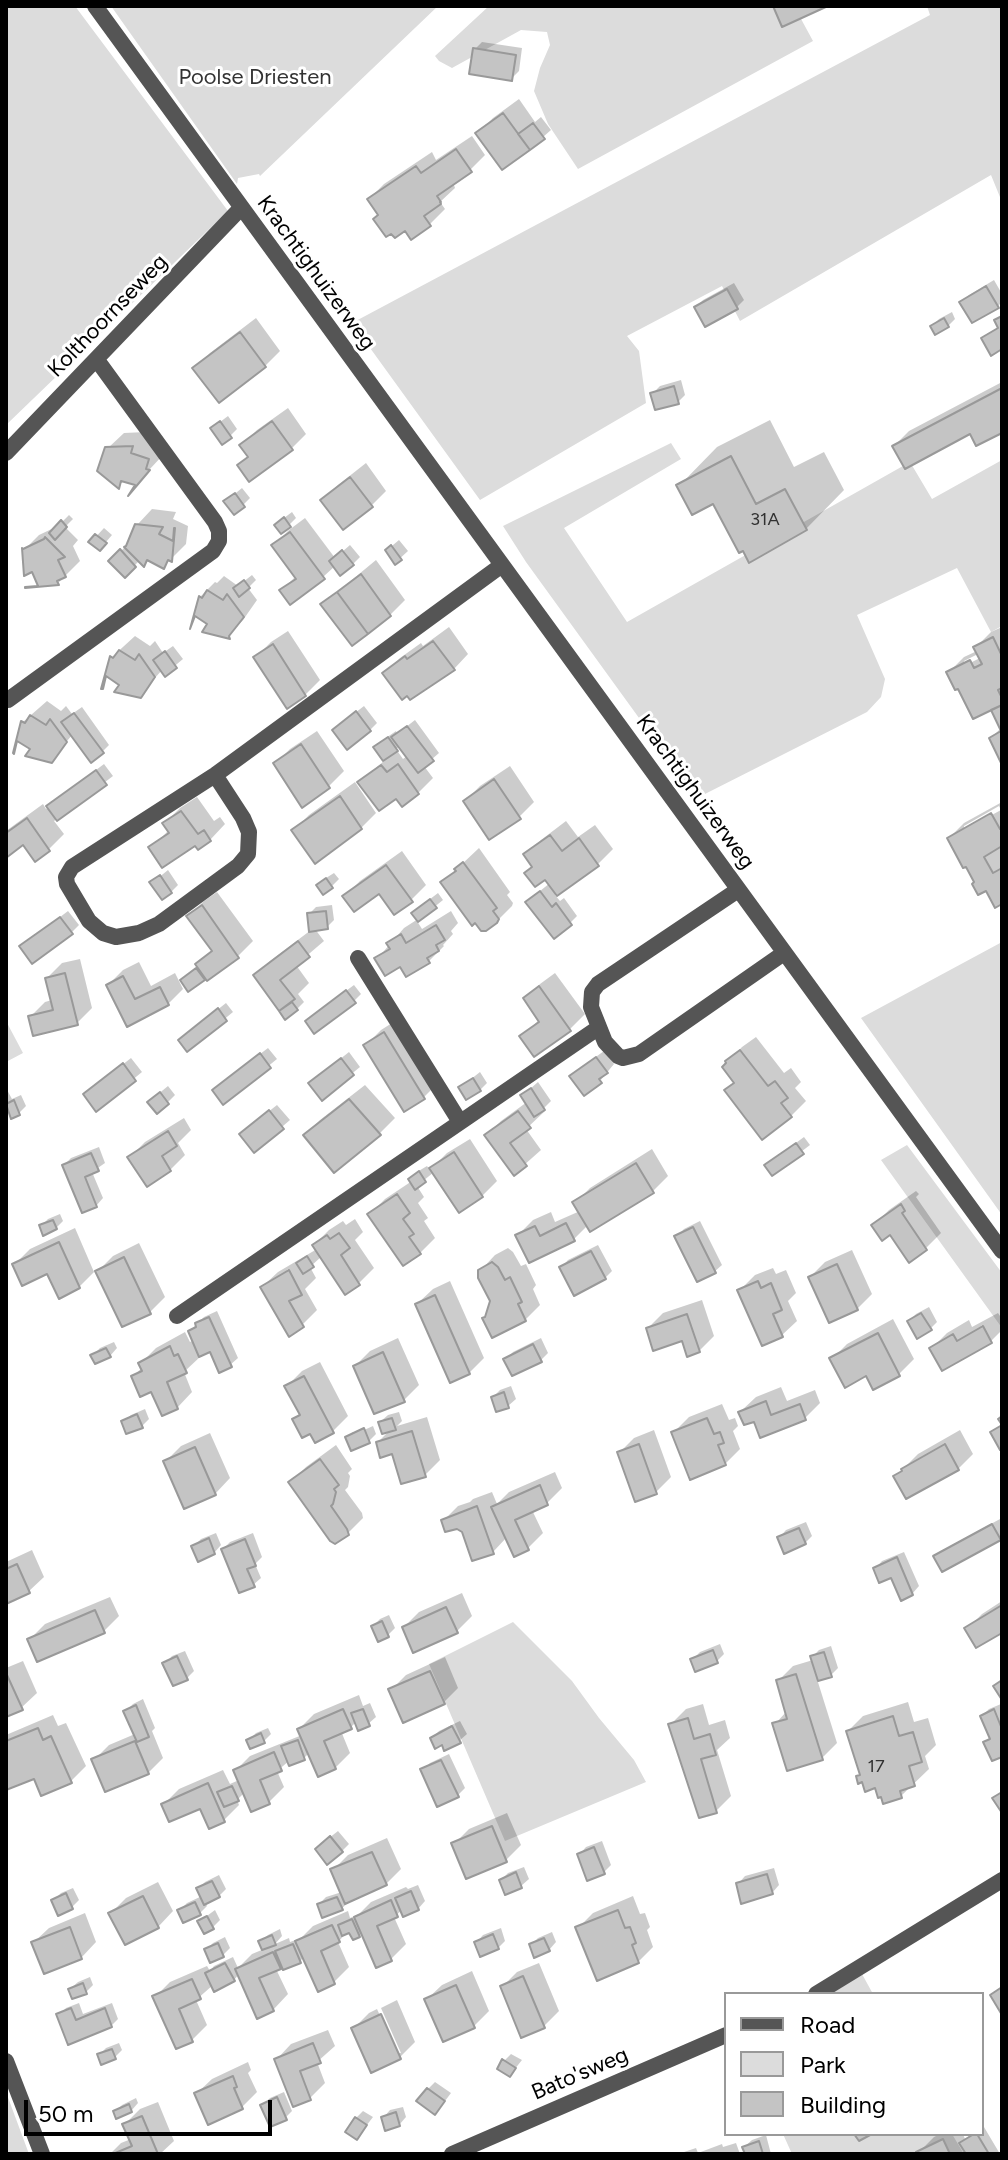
<!DOCTYPE html>
<html>
<head>
<meta charset="utf-8">
<style>
  body { margin:0 }
  #map { position:relative; width:1008px; height:2160px; overflow:hidden; background:#fff; font-family:Figtree,sans-serif }
  canvas { display:block }
  .frame { position:absolute; inset:0; border:8px solid #000; pointer-events:none }
  .legend { position:absolute; left:724px; top:1992px; width:260px; height:144px; box-sizing:border-box; background:#fff; border:2px solid #999; margin:0; padding:10px 14px; list-style:none; font-size:24px; color:#000 }
  .legend li { display:flex; align-items:center; gap:16px; height:40px }
  .legend b { width:40px; border:2px solid #999 }
  .scale { position:absolute; left:24px; top:2100px; width:248px; height:36px; box-sizing:border-box; border:4px solid #000; border-top:0; padding-left:10px; font-size:24px; line-height:28px; white-space:nowrap; color:#000; -webkit-text-stroke:6px #fff; paint-order:stroke }
</style>
</head>
<body>
<div id="map">
<canvas width="1008" height="2160"></canvas>
<div class="frame"></div>
<ul class="legend">
<li><b style="height:10px;background:#555"></b>Road</li>
<li><b style="height:22px;background:#dcdcdc"></b>Park</li>
<li><b style="height:22px;background:#c4c4c4"></b>Building</li>
</ul>
<div class="scale">50 m</div>
</div>
<script>
const ctx = document.querySelector('canvas').getContext('2d');
ctx.lineJoin = 'round';
function paint(path, color) { ctx.fillStyle = color; ctx.fill(path, 'evenodd'); }
const poly = rows => new Path2D(rows.map(r => 'M' + r).join(''));
function stroke(path, color, width, dash) { ctx.strokeStyle = color; ctx.lineWidth = width; ctx.lineCap = dash ? 'butt' : 'round'; ctx.setLineDash(dash || []); ctx.stroke(path); }
function write(font, color, halo, rows, align = 'center') {
  ctx.font = font + ' Figtree,sans-serif'; ctx.lineWidth = 6; ctx.setLineDash([]); ctx.textBaseline = 'middle'; ctx.strokeStyle = halo; ctx.fillStyle = color; for (const [text, x, y, turn = 0] of rows) {
    ctx.save(); ctx.translate(x, y); ctx.rotate((+turn || 0) * Math.PI / 180); ctx.textAlign = isNaN(turn) ? turn : align; if (halo) ctx.strokeText(text, 0, 0); ctx.fillText(text, 0, 0); ctx.restore();
  }
}
paint(poly([
  [6,6,75,6,228,211,6,425],
  [111,6,438,6,260,176,259,174,238,178,237,184],
  [489,6,794,6,813,41,578,169,548,124,534,91,540,68,550,45,547,32,521,30,452,68,439,61,435,56],
  [927,6,1002,6,1002,202,991,175,740,321,722,286,627,336,639,351,646,403,480,500,352,323,930,15],
  [671,443,681,459,564,528,627,622,910,462,932,499,1002,460,1002,626,991,632,957,568,857,615,885,679,881,697,867,712,697,798,526,562,503,526],
  [1002,942,1002,1215,861,1018],
  [6,1021,23,1053,6,1062],
  [907,1145,1002,1273,1002,1328,881,1160],
  [513,1622,572,1681,599,1718,634,1760,646,1782,505,1841,429,1664],
  [862,1974,873,1994,831,1994],
  [6,2092,29,2154,6,2154],
  [783,2134,952,2134,964,2154,792,2154]
]), '#dcdcdc');
paint(poly([
  [482,42,522,48,519,71,512,78,475,49],
  [519,99,535,122,541,117,551,130,543,137,478,133,493,118],
  [472,136,485,155,470,170,453,182,455,188,440,202,445,209,430,224,412,238,405,228,380,214,369,199,384,184,432,152,436,160],
  [994,280,1002,294,1002,302,998,306,962,302,969,295],
  [734,283,744,300,736,308,696,307,703,300],
  [952,312,955,319,948,326,932,326,939,319],
  [256,318,280,351,265,366,219,400,195,368,210,353],
  [681,380,685,395,678,402,653,393,660,386],
  [1002,382,1002,431,970,432,894,446,909,431],
  [288,408,306,434,291,449,240,465,249,455,242,445,257,430],
  [228,416,237,429,230,436,212,428],
  [770,420,794,467,824,452,844,490,806,529,714,501,679,486,717,447],
  [146,432,163,455,136,484,125,480,118,486,108,448,124,433],
  [366,463,386,491,371,506,323,500,338,485],
  [242,488,250,498,243,505,226,501],
  [152,509,176,512,173,519,188,526,186,544,164,566,149,559,144,564,140,560,125,575,111,561,130,542,137,525],
  [292,512,296,518,289,525,284,518],
  [69,515,73,519,65,527,78,540,73,546,80,561,58,583,40,585,24,550,39,535,58,526],
  [305,518,335,558,350,545,360,557,353,564,335,566,323,577,282,590,296,576,274,545,289,530],
  [104,528,112,535,100,549,91,542],
  [399,540,408,551,396,562,387,550],
  [376,560,405,600,390,615,330,598],
  [252,575,256,580,248,588,257,600,243,620,228,636,196,615,200,597,215,582,217,583,224,576,238,586],
  [449,627,468,654,454,669,385,673,400,658,421,643,423,646],
  [1002,627,1002,760,991,738,1002,727,992,707,949,672,964,657,977,651,976,647,991,632],
  [978,654,980,658,964,666,964,661],
  [288,631,320,680,305,695,256,657,271,642],
  [135,636,150,646,155,641,163,653,173,646,183,659,165,674,162,670,139,696,107,674,112,657],
  [47,701,61,711,66,706,72,714,82,707,109,745,102,752,73,734,50,761,18,739,23,722],
  [364,706,377,723,370,730,342,723],
  [415,720,439,753,424,766,433,778,418,793,397,796,360,782,385,760,376,747,383,740,396,731,397,734],
  [400,746,407,756,403,759,396,749],
  [317,731,344,771,329,786,303,805,275,764,290,749],
  [104,764,113,776,54,821,64,834,49,849,24,843,6,855,6,831,43,804,46,809,56,800],
  [510,766,534,802,519,817,465,801,480,786],
  [355,782,376,813,361,828,316,861,294,830,309,815],
  [197,797,214,821,220,817,225,824,210,840,151,848,169,830,165,823,180,808],
  [1002,802,1002,844,1000,845,1002,902,987,888,976,882,949,838,964,823],
  [999,806,1001,810,964,830,964,826],
  [566,821,578,837,595,825,613,849,598,864,555,895,560,901,564,898,577,916,570,923,535,895,550,883,526,855,541,840],
  [479,848,510,892,507,895,513,903,512,906,496,922,443,882],
  [402,851,426,885,411,900,380,891,345,896,360,881],
  [168,870,178,885,171,892,152,883],
  [334,873,339,879,332,886,326,878],
  [217,892,253,941,238,956,207,979,206,977,204,979,189,973,198,966,197,965,213,949,189,916,204,901],
  [438,893,443,900,417,921,422,929,451,911,458,923,451,931,453,934,443,945,444,946,429,961,400,965,377,959,404,928,418,919,421,906],
  [332,905,334,920,327,927,315,929,324,941,296,965,309,983,298,994,304,1002,297,1009,290,1001,255,976,270,961,311,930,309,914,316,907],
  [68,911,79,925,72,932,22,946],
  [80,959,92,1008,77,1023,30,1017,45,1002,52,1000,47,978,62,963],
  [139,962,151,986,175,973,183,989,168,1004,128,1024,108,985,123,970],
  [555,973,585,1014,570,1029,535,1055,522,1036,540,1019,525,999,540,984],
  [354,985,361,994,354,1001,315,1014],
  [226,1003,233,1012,188,1049,188,1033],
  [400,1018,439,1082,424,1097,366,1045,381,1030],
  [756,1037,784,1073,791,1068,801,1082,795,1088,806,1101,791,1116,727,1090,735,1081,728,1062,742,1047],
  [268,1048,277,1059,224,1102,222,1083],
  [604,1051,614,1064,600,1081,579,1069],
  [349,1052,360,1067,322,1098,310,1083],
  [131,1058,142,1072,97,1109,93,1088],
  [480,1072,487,1083,480,1090,461,1087],
  [538,1082,551,1101,543,1109,545,1111,526,1129,541,1150,514,1174,486,1136,501,1121,527,1102,522,1096],
  [365,1085,395,1118,380,1133,334,1170,305,1135,320,1120],
  [168,1086,175,1095,168,1102,157,1095],
  [6,1088,12,1099,21,1095,26,1106,19,1113,8,1106,6,1107],
  [277,1105,290,1120,255,1150,249,1127],
  [184,1118,191,1130,178,1143,185,1155,170,1170,130,1157,145,1142],
  [804,1137,810,1145,772,1174,774,1159],
  [470,1139,497,1181,482,1196,434,1172,417,1186,424,1197,418,1203,428,1218,424,1221,435,1238,420,1253,370,1214,385,1199,412,1181,410,1179,417,1172,427,1166,430,1170,447,1153],
  [99,1147,105,1163,92,1172,103,1198,96,1206,64,1165,71,1158],
  [652,1149,668,1176,653,1191,591,1229,588,1225,574,1239,518,1235,533,1220,551,1212,555,1222,580,1211,575,1203,590,1188],
  [916,1191,919,1194,916,1197,941,1233,926,1248,910,1260,890,1232,874,1225,889,1210],
  [60,1214,63,1221,56,1228,41,1226,48,1219],
  [355,1219,363,1232,355,1240,374,1268,359,1283,346,1292,322,1256,310,1267,316,1278,305,1289,317,1310,302,1325,262,1287,278,1272,317,1249,314,1245,329,1230,343,1221,346,1225],
  [700,1221,722,1265,714,1272,677,1236,684,1229],
  [75,1228,94,1272,79,1287,48,1272,15,1264,30,1249],
  [139,1243,165,1297,150,1312,98,1271,113,1256],
  [598,1245,612,1271,605,1278,561,1268,568,1260],
  [508,1248,513,1252,521,1266,526,1264,536,1285,533,1289,540,1305,525,1320,480,1271,495,1255],
  [852,1250,872,1294,857,1309,810,1277,825,1262],
  [773,1268,776,1274,786,1270,796,1293,788,1301,797,1321,781,1336,740,1290,755,1275],
  [450,1281,484,1358,469,1373,417,1304,433,1289],
  [702,1300,714,1336,699,1351,683,1339,648,1328,663,1313],
  [929,1307,937,1322,930,1329,909,1321,916,1314],
  [217,1311,238,1358,230,1365,211,1350,201,1356,184,1372,192,1392,177,1408,133,1376,143,1367,141,1363,156,1348,185,1332,190,1342,194,1340,190,1331,204,1317],
  [998,1313,1002,1319,1002,1330,991,1341,932,1348,947,1333,969,1320,972,1327],
  [893,1319,914,1359,899,1374,874,1388,867,1374,832,1359,847,1344],
  [398,1338,419,1385,404,1400,355,1366,370,1351],
  [541,1338,548,1353,541,1360,506,1359,513,1352],
  [114,1342,117,1348,110,1356,93,1355,100,1348],
  [320,1362,348,1416,333,1431,316,1441,311,1431,294,1419,301,1413,287,1386,302,1371],
  [511,1386,516,1399,508,1406,497,1410,493,1397,500,1390],
  [781,1387,787,1401,815,1390,820,1403,805,1418,755,1420,740,1412,756,1397],
  [722,1404,729,1420,735,1418,738,1426,733,1431,740,1449,725,1464,674,1432,689,1417],
  [145,1409,149,1419,142,1426,123,1422,131,1415],
  [399,1412,402,1421,397,1426,427,1417,440,1460,425,1475,378,1442,391,1429,380,1422,388,1415],
  [373,1426,376,1434,369,1441,347,1437,353,1432,353,1435],
  [654,1430,671,1477,656,1492,619,1453,634,1438],
  [960,1430,973,1454,958,1469,907,1496,896,1476,918,1454],
  [210,1433,230,1478,215,1494,166,1461,181,1446],
  [336,1445,352,1469,348,1473,350,1476,348,1487,345,1490,362,1513,363,1518,347,1534,291,1482,306,1467],
  [555,1472,562,1488,547,1503,532,1510,543,1533,528,1548,507,1537,493,1552,463,1530,443,1521,458,1506,470,1502,473,1499,492,1492,497,1504,509,1492],
  [1000,1519,1002,1522,1002,1537,1000,1539,936,1557,943,1550],
  [806,1522,812,1536,805,1543,779,1538,786,1530],
  [216,1533,221,1545,214,1553,194,1546,201,1539],
  [253,1533,262,1557,255,1564,261,1578,253,1585,223,1549,230,1542],
  [32,1550,44,1577,28,1592,6,1602,6,1562],
  [904,1552,919,1586,912,1594,892,1575,875,1569,882,1561],
  [462,1593,472,1616,457,1631,404,1627,419,1612],
  [110,1597,119,1616,104,1631,30,1639,45,1624],
  [1002,1601,1002,1630,967,1629,982,1614],
  [389,1615,395,1628,388,1635,373,1626,380,1619],
  [720,1644,724,1654,717,1661,692,1660,700,1652],
  [831,1646,838,1668,831,1675,817,1679,837,1743,822,1758,775,1724,787,1711,778,1681,793,1666,813,1660,812,1657,819,1650],
  [185,1651,194,1671,187,1678,165,1664,172,1656],
  [445,1657,458,1688,443,1703,391,1690,406,1675],
  [23,1661,37,1693,21,1708,6,1715,6,1668],
  [359,1695,363,1706,370,1703,376,1717,368,1724,357,1721,351,1727,341,1731,350,1753,335,1768,309,1753,304,1758,289,1761,277,1771,284,1787,269,1802,252,1809,245,1792,237,1800,239,1805,224,1820,201,1806,164,1804,179,1789,223,1770,230,1784,239,1780,235,1771,250,1756,302,1735,299,1729,314,1714],
  [143,1699,155,1728,152,1731,163,1758,148,1773,94,1760,109,1745,135,1734,126,1711,133,1704],
  [908,1702,914,1722,928,1718,936,1745,925,1756,929,1769,901,1796,858,1777,861,1774,848,1731,863,1716],
  [703,1704,709,1725,725,1720,730,1738,717,1750,731,1796,716,1811,671,1724,686,1709],
  [1001,1704,1002,1706,1002,1755,986,1742,992,1737,982,1716,989,1709],
  [53,1715,58,1726,66,1723,86,1766,71,1781,35,1776,6,1788,6,1735],
  [460,1721,467,1734,459,1741,443,1743,432,1738,439,1731],
  [268,1728,271,1734,264,1741,249,1740,256,1733],
  [449,1754,465,1788,458,1795,423,1770,430,1763],
  [507,1813,521,1845,506,1860,454,1844,469,1829],
  [338,1831,349,1844,342,1851,324,1842],
  [387,1838,401,1869,386,1884,349,1902,341,1909,319,1904,326,1897,342,1892,333,1870,348,1855],
  [602,1841,611,1865,604,1872,579,1855,586,1847],
  [524,1867,529,1879,521,1886,506,1892,501,1880,508,1873],
  [774,1868,779,1885,772,1893,738,1884,745,1876],
  [219,1875,226,1889,219,1896,205,1902,207,1906,200,1913,180,1910,187,1903,202,1896,198,1889,205,1882],
  [158,1882,173,1911,158,1927,111,1913,126,1898],
  [418,1885,425,1901,418,1909,402,1910,394,1917,406,1944,391,1959,377,1965,363,1932,359,1936,350,1929,338,1942,349,1967,334,1982,319,1989,305,1956,300,1961,283,1964,276,1969,288,1994,273,2010,239,1974,234,1980,213,1985,196,2000,207,2025,192,2040,155,1997,170,1982,207,1966,210,1971,214,1966,233,1957,238,1968,252,1954,264,1949,261,1942,268,1935,280,1929,282,1936,275,1944,289,1938,290,1942,301,1938,313,1926,348,1911,350,1918,359,1914,371,1902,406,1887,408,1889],
  [73,1888,79,1900,72,1907,54,1900,61,1893],
  [633,1896,640,1914,645,1913,650,1927,647,1930,653,1947,638,1962,578,1928,593,1913],
  [215,1910,220,1920,213,1927,200,1921],
  [85,1913,96,1942,81,1958,33,1943,49,1928],
  [501,1928,505,1941,498,1948,476,1943,483,1935],
  [552,1932,556,1942,549,1950,531,1945,538,1938],
  [225,1937,230,1948,223,1955,206,1950,213,1943],
  [539,1963,559,2011,544,2026,502,1987,517,1972],
  [472,1971,489,2011,474,2026,426,2000,442,1985],
  [90,1977,93,1985,86,1992,70,1989,78,1982],
  [397,2000,415,2042,400,2057,354,2028,369,2013,377,2009,397,2053,401,2053,381,2008],
  [79,2003,83,2014,112,2003,118,2019,111,2026,69,2042,59,2015,66,2008],
  [328,2030,335,2046,317,2062,325,2083,310,2098,276,2060,291,2044],
  [119,2043,122,2050,115,2057,99,2055,106,2048],
  [511,2054,522,2060,510,2075,504,2061],
  [248,2062,251,2070,248,2073,257,2092,242,2107,196,2094,212,2079],
  [435,2082,451,2093,442,2105,428,2089],
  [284,2092,292,2111,285,2118,263,2105,270,2098],
  [136,2098,138,2103,131,2111,115,2112,122,2105],
  [158,2102,174,2141,160,2154,110,2154,121,2143,131,2139,125,2124,140,2109],
  [403,2107,406,2117,399,2125,383,2118,390,2110],
  [363,2111,373,2117,357,2138,356,2118],
  [984,2127,1000,2154,920,2154,919,2152,934,2137,940,2134,963,2134,965,2139,972,2134,982,2134,982,2128],
  [766,2135,771,2154,747,2154,744,2147,752,2140],
  [736,2143,740,2154,678,2154,696,2148,698,2153,722,2144,723,2147]
]), '#0003');
const building = poly([
  [773,6,828,6,782,27,773,6],
  [473,48,516,55,512,81,469,74,473,48],
  [503,113,530,150,502,170,475,133,503,113],
  [533,123,545,139,530,150,518,134,533,123],
  [456,149,472,172,437,196,441,202,440,202,441,204,424,216,431,226,411,240,405,231,395,238,391,234,386,237,373,219,378,215,367,199,416,166,421,173,456,149],
  [986,286,999,308,972,323,959,302,986,286],
  [727,289,738,309,705,327,694,307,727,289],
  [1002,316,1002,349,991,356,981,338,998,328,994,320,1002,316],
  [944,318,949,327,935,335,930,326,944,318],
  [240,332,266,367,219,403,192,368,240,332],
  [674,386,679,404,655,410,650,393,674,386],
  [1002,388,1002,433,976,446,970,434,905,469,892,446,1002,388],
  [220,421,232,438,222,445,210,428,220,421],
  [272,421,293,450,249,482,237,465,248,457,239,445,272,421],
  [133,446,131,453,149,459,146,469,150,470,128,496,135,485,121,481,119,489,97,471,105,447,133,446],
  [731,456,756,504,785,489,807,530,749,563,743,551,739,553,713,504,692,515,676,485,731,456],
  [350,477,373,507,343,530,320,500,350,477],
  [235,493,245,507,234,515,223,501,235,493],
  [284,517,291,527,281,534,274,525,284,517],
  [61,520,67,527,55,540,49,533,61,520],
  [135,524,163,527,159,534,173,541,174,528,175,528,172,562,168,560,164,569,147,560,144,567,124,547,126,546,135,524],
  [290,532,325,579,290,605,279,590,296,579,271,545,290,532],
  [95,534,107,543,100,551,88,542,95,534],
  [45,537,65,557,58,560,66,577,57,581,59,585,25,588,25,587,38,586,32,572,24,576,22,548,23,549,44,539,45,537],
  [391,545,402,560,395,565,385,550,391,545],
  [120,549,136,567,125,578,108,561,120,549],
  [342,550,354,565,340,576,329,561,342,550],
  [361,574,391,616,368,634,337,592,361,574],
  [244,580,250,588,239,597,233,588,244,580],
  [207,590,223,600,227,594,244,617,229,636,230,639,202,632,207,624,195,616,190,629,199,596,202,598,207,590],
  [337,592,368,634,352,646,320,604,337,592],
  [993,637,1002,656,1002,688,998,690,1002,698,1002,705,973,719,958,689,955,690,946,672,970,660,974,668,982,664,973,647,993,637],
  [433,641,455,670,410,700,407,696,402,700,382,673,405,656,407,659,433,641],
  [273,644,306,696,287,709,253,657,273,644],
  [119,650,135,660,139,654,155,677,141,698,114,692,119,685,106,676,103,689,101,689,110,656,113,658,119,650],
  [165,651,177,668,165,677,153,660,165,651],
  [1002,705,1002,765,989,738,1001,731,991,710,1002,705],
  [356,711,371,731,347,750,332,730,356,711],
  [74,713,104,753,91,763,61,722,74,713],
  [30,715,46,725,50,719,67,742,52,763,25,756,30,749,17,741,14,754,13,753,21,721,25,723,30,715],
  [407,726,434,761,418,773,391,737,407,726],
  [388,737,398,751,383,761,373,747,388,737],
  [301,744,330,788,302,808,273,763,301,744],
  [398,764,419,794,402,807,396,799,379,811,357,782,381,765,387,772,398,764],
  [96,770,107,785,57,821,46,806,96,770],
  [494,779,521,819,489,840,463,801,494,779],
  [340,796,362,829,315,864,291,830,340,796],
  [181,811,198,834,204,830,211,841,198,850,195,846,162,868,148,847,169,833,162,823,181,811],
  [991,813,1000,829,1002,828,1002,846,984,857,993,873,1002,868,1002,904,995,908,986,891,978,895,972,884,974,882,966,867,963,868,947,838,991,813],
  [27,818,50,851,35,862,23,845,6,858,6,833,27,818],
  [550,835,562,851,579,838,599,866,557,896,545,880,535,887,524,873,532,867,523,854,550,835],
  [463,862,497,908,493,911,499,919,497,923,486,931,481,931,475,923,472,926,440,882,456,871,454,869,463,862],
  [386,865,413,902,394,915,379,894,354,912,342,896,386,865],
  [160,875,172,893,162,900,149,882,160,875],
  [326,878,333,888,323,895,316,885,326,878],
  [540,891,552,907,556,903,572,925,554,939,525,902,540,891],
  [430,899,437,908,418,922,411,913,430,899],
  [202,905,239,958,207,981,195,964,212,951,186,916,202,905],
  [326,911,328,929,309,932,307,913,326,911],
  [60,917,73,934,32,964,19,946,60,917],
  [436,925,445,940,436,945,439,951,427,958,430,963,406,977,400,967,385,976,374,958,390,949,386,943,401,934,406,943,436,925],
  [298,941,310,957,280,980,295,999,279,1011,253,975,298,941],
  [196,968,205,980,188,992,180,980,196,968],
  [65,973,78,1025,33,1036,28,1016,53,1010,45,978,65,973],
  [123,976,135,999,160,987,169,1005,127,1027,106,985,123,976],
  [539,986,571,1031,534,1057,519,1036,539,1022,523,998,539,986],
  [346,990,356,1003,314,1034,305,1021,346,990],
  [292,1002,298,1010,285,1020,279,1011,292,1002],
  [218,1008,227,1021,187,1052,178,1040,218,1008],
  [384,1032,425,1099,404,1112,363,1045,384,1032],
  [740,1050,768,1086,775,1081,788,1098,781,1103,792,1117,762,1140,724,1090,734,1083,722,1067,726,1063,725,1061,740,1050],
  [260,1053,271,1068,223,1105,212,1090,260,1053],
  [596,1057,608,1073,599,1079,602,1083,584,1096,569,1076,596,1057],
  [341,1058,354,1075,322,1101,308,1083,341,1058],
  [123,1063,136,1081,96,1112,83,1094,123,1063],
  [473,1078,481,1091,466,1100,458,1087,473,1078],
  [531,1088,545,1110,534,1117,520,1095,531,1088],
  [160,1092,169,1104,157,1114,147,1102,160,1092],
  [349,1099,381,1135,334,1173,303,1135,349,1099],
  [14,1100,20,1115,11,1119,6,1104,14,1100],
  [269,1110,284,1129,254,1153,239,1134,269,1110],
  [518,1111,531,1128,510,1143,527,1166,514,1176,484,1135,518,1111],
  [168,1131,177,1146,162,1156,171,1171,147,1187,127,1157,168,1131],
  [796,1143,804,1154,772,1176,764,1165,796,1143],
  [454,1152,483,1197,459,1213,429,1168,454,1152],
  [91,1153,99,1171,85,1177,97,1207,82,1213,62,1165,91,1153],
  [636,1163,654,1193,590,1232,572,1202,636,1163],
  [419,1171,426,1182,415,1190,408,1179,419,1171],
  [397,1194,410,1213,403,1219,414,1234,409,1237,421,1254,403,1266,367,1214,397,1194],
  [901,1204,905,1211,902,1213,927,1250,909,1263,890,1235,882,1241,871,1225,901,1204],
  [53,1220,57,1229,43,1236,39,1225,53,1220],
  [566,1223,575,1241,529,1263,515,1235,535,1226,540,1236,566,1223],
  [693,1227,716,1273,697,1282,674,1236,693,1227],
  [339,1233,350,1248,341,1255,360,1285,345,1295,312,1245,327,1235,330,1239,339,1233],
  [59,1242,80,1288,59,1299,47,1274,22,1286,12,1264,59,1242],
  [591,1251,606,1279,574,1296,559,1267,591,1251],
  [307,1256,314,1267,303,1274,296,1263,307,1256],
  [124,1257,151,1314,122,1327,95,1271,124,1257],
  [492,1262,498,1267,505,1280,510,1277,522,1302,518,1304,526,1321,492,1338,482,1318,485,1317,490,1301,478,1278,478,1270,492,1262],
  [837,1264,858,1310,829,1323,808,1277,837,1264],
  [289,1270,302,1295,289,1301,304,1327,289,1337,260,1287,289,1270],
  [758,1281,761,1288,771,1283,782,1310,773,1314,783,1337,762,1346,737,1290,758,1281],
  [435,1295,470,1374,450,1383,415,1304,435,1295],
  [921,1313,932,1330,917,1339,907,1321,921,1313],
  [687,1314,700,1352,687,1357,682,1341,653,1351,646,1328,687,1314],
  [209,1317,232,1367,219,1373,210,1352,199,1357,188,1331,196,1327,195,1323,209,1317],
  [983,1326,992,1343,942,1371,929,1348,953,1334,957,1341,983,1326],
  [878,1333,900,1376,873,1390,866,1376,845,1388,829,1358,878,1333],
  [533,1344,542,1362,512,1376,503,1359,533,1344],
  [170,1346,174,1356,178,1354,187,1373,167,1382,178,1409,162,1416,151,1392,140,1397,131,1376,142,1371,138,1363,170,1346],
  [106,1348,111,1357,95,1364,90,1355,106,1348],
  [383,1352,405,1402,374,1414,353,1366,383,1352],
  [304,1376,334,1433,315,1443,310,1434,302,1438,292,1419,300,1415,284,1386,304,1376],
  [504,1392,509,1408,496,1412,491,1397,504,1392],
  [766,1401,771,1415,800,1404,806,1420,760,1438,754,1422,744,1425,738,1412,766,1401],
  [137,1414,143,1428,126,1434,121,1421,137,1414],
  [1002,1416,1002,1449,1000,1450,990,1432,1002,1425,998,1419,1002,1416],
  [392,1418,396,1430,382,1434,378,1422,392,1418],
  [707,1418,714,1434,720,1432,724,1443,718,1445,726,1465,690,1480,671,1432,707,1418],
  [364,1428,370,1443,351,1451,345,1437,364,1428],
  [412,1431,426,1477,401,1484,392,1454,380,1458,376,1442,412,1431],
  [639,1444,657,1494,635,1502,617,1452,639,1444],
  [945,1444,959,1470,906,1499,893,1476,902,1471,901,1469,945,1444],
  [195,1447,216,1495,184,1509,163,1461,195,1447],
  [320,1459,339,1485,334,1489,336,1492,333,1504,331,1506,347,1529,349,1535,335,1544,330,1541,288,1482,320,1459],
  [540,1485,548,1505,515,1520,529,1550,514,1557,491,1507,540,1485],
  [477,1506,494,1554,472,1561,462,1532,457,1529,445,1532,441,1520,477,1506],
  [992,1524,1001,1540,942,1572,933,1556,992,1524],
  [799,1528,806,1544,784,1554,777,1537,799,1528],
  [209,1538,215,1554,198,1562,191,1546,209,1538],
  [245,1539,256,1566,247,1569,255,1587,239,1593,221,1549,245,1539],
  [897,1557,913,1595,901,1601,891,1578,879,1583,873,1568,897,1557],
  [17,1564,30,1593,6,1604,6,1569,17,1564],
  [1002,1605,1002,1633,976,1648,964,1628,1002,1605],
  [446,1607,458,1633,413,1653,402,1627,446,1607],
  [95,1610,105,1633,37,1662,27,1639,95,1610],
  [382,1621,389,1637,378,1642,371,1626,382,1621],
  [713,1650,718,1663,695,1672,690,1659,713,1650],
  [824,1652,832,1677,818,1681,810,1656,824,1652],
  [177,1656,188,1680,173,1686,162,1663,177,1656],
  [430,1671,445,1704,403,1723,388,1689,430,1671],
  [796,1674,823,1760,787,1771,772,1723,787,1719,776,1680,796,1674],
  [6,1675,7,1675,23,1710,6,1717,6,1675],
  [1002,1680,1002,1700,993,1686,1002,1680],
  [136,1705,149,1737,137,1742,123,1711,136,1705],
  [343,1709,352,1729,324,1741,336,1769,318,1777,297,1729,343,1709],
  [363,1709,370,1726,358,1731,351,1713,363,1709],
  [994,1709,1002,1729,1002,1757,992,1761,983,1742,990,1739,980,1716,994,1709],
  [893,1716,899,1736,913,1732,922,1762,909,1766,915,1786,900,1791,902,1798,883,1804,881,1797,878,1798,875,1788,865,1792,862,1782,858,1784,856,1776,860,1775,846,1731,893,1716],
  [688,1718,694,1739,710,1734,716,1755,701,1759,717,1813,699,1818,668,1724,688,1718],
  [452,1726,461,1743,444,1751,442,1745,435,1749,430,1738,452,1726],
  [38,1728,43,1740,51,1736,72,1783,41,1796,34,1779,6,1790,6,1741,38,1728],
  [261,1733,265,1743,250,1749,246,1740,261,1733],
  [298,1740,305,1760,289,1766,281,1746,298,1740],
  [135,1741,149,1774,105,1792,91,1759,135,1741],
  [274,1752,282,1771,260,1780,270,1804,251,1812,233,1770,274,1752],
  [441,1760,459,1797,437,1807,420,1769,441,1760],
  [208,1783,225,1822,209,1829,200,1809,169,1822,161,1804,208,1783],
  [232,1786,239,1801,224,1807,217,1792,232,1786],
  [1002,1792,1002,1813,992,1798,1002,1792],
  [492,1826,507,1862,466,1879,451,1843,492,1826],
  [330,1836,343,1852,327,1865,315,1849,330,1836],
  [594,1847,605,1874,587,1881,577,1854,594,1847],
  [372,1852,387,1885,345,1904,330,1869,372,1852],
  [516,1872,522,1888,505,1895,499,1880,516,1872],
  [767,1874,773,1894,741,1904,736,1883,767,1874],
  [212,1881,220,1897,204,1905,196,1888,212,1881],
  [411,1891,419,1910,403,1917,395,1898,411,1891],
  [66,1893,73,1909,58,1916,51,1900,66,1893],
  [143,1896,159,1928,125,1945,108,1913,143,1896],
  [337,1897,343,1910,322,1918,317,1904,337,1897],
  [391,1900,398,1917,377,1926,392,1961,376,1968,354,1917,391,1900],
  [195,1902,201,1915,183,1923,177,1910,195,1902],
  [618,1910,625,1928,630,1927,636,1943,632,1945,639,1963,597,1981,575,1927,618,1910],
  [207,1916,214,1929,204,1934,197,1921,207,1916],
  [352,1919,360,1937,353,1940,349,1933,342,1936,338,1925,352,1919],
  [332,1925,340,1942,321,1951,335,1984,318,1992,295,1941,332,1925],
  [70,1927,82,1959,44,1974,31,1942,70,1927],
  [493,1934,499,1949,480,1957,474,1942,493,1934],
  [272,1935,276,1945,262,1950,258,1941,272,1935],
  [544,1938,550,1951,534,1958,529,1944,544,1938],
  [218,1943,224,1957,210,1963,204,1949,218,1943],
  [293,1944,301,1963,283,1970,275,1951,293,1944],
  [273,1952,281,1969,259,1978,274,2011,257,2019,235,1969,273,1952],
  [225,1963,235,1981,214,1992,205,1973,225,1963],
  [523,1976,545,2028,521,2038,500,1986,523,1976],
  [192,1979,201,1999,179,2009,193,2042,176,2049,152,1996,192,1979],
  [83,1983,87,1994,72,1999,68,1989,83,1983],
  [456,1985,475,2028,443,2042,424,1999,456,1985],
  [1002,1987,1002,2015,990,1995,1002,1987],
  [71,2008,76,2020,105,2008,112,2027,68,2045,56,2014,71,2008],
  [381,2014,401,2059,371,2073,351,2028,381,2014],
  [313,2043,321,2063,300,2071,311,2100,293,2107,274,2059,313,2043],
  [112,2049,116,2059,101,2065,97,2054,112,2049],
  [502,2059,516,2068,510,2077,497,2069,502,2059],
  [233,2076,237,2087,234,2088,243,2109,208,2125,194,2093,233,2076],
  [427,2088,445,2101,435,2115,416,2101,427,2088],
  [277,2097,287,2120,270,2127,260,2105,277,2097],
  [129,2104,132,2112,116,2119,113,2111,129,2104],
  [396,2112,400,2126,385,2131,381,2117,396,2112],
  [142,2116,158,2154,113,2154,132,2146,122,2124,142,2116],
  [355,2117,367,2125,357,2140,345,2132,355,2117],
  [854,2134,872,2134,859,2141,854,2134],
  [974,2134,977,2134,989,2154,966,2154,959,2143,974,2134],
  [943,2139,950,2154,917,2154,916,2152,943,2139],
  [759,2141,763,2154,745,2154,742,2147,759,2141]
]);
paint(building, '#c4c4c4');
stroke(building, '#999', 2);
stroke(poly([
  [95,6,1002,1251],
  [6,453,241,208],
  [8,700,213,551,219,541,219,531,215,522,97,360],
  [215,775,243,818,249,832,248,854,238,866,159,924,139,933,116,937,103,933,89,921,67,884,66,877,72,867,215,775,502,565],
  [738,890,598,984,592,992,591,1007,605,1042,618,1056,623,1058,639,1054,784,953],
  [358,958,460,1122],
  [177,1316,598,1028],
  [816,1994,1002,1880],
  [6,2061,42,2154],
  [452,2154,726,2035]
]), '#555', 16);
write('18px', '#313131', null, [
  ["31A",765,520],
  ["17",876,1767]
]);
write('22px', '#333', '#fff', [
  ["Poolse Driesten",255,78]
]);
write('22px', '#000', '#fff', [
  ["Krachtighuizerweg",316,273,54],
  ["Kolthoornseweg",108,316,-46],
  ["Krachtighuizerweg",695,792,54],
  ["Bato'sweg",580,2074,-23]
]);
</script>
</body>
</html>
